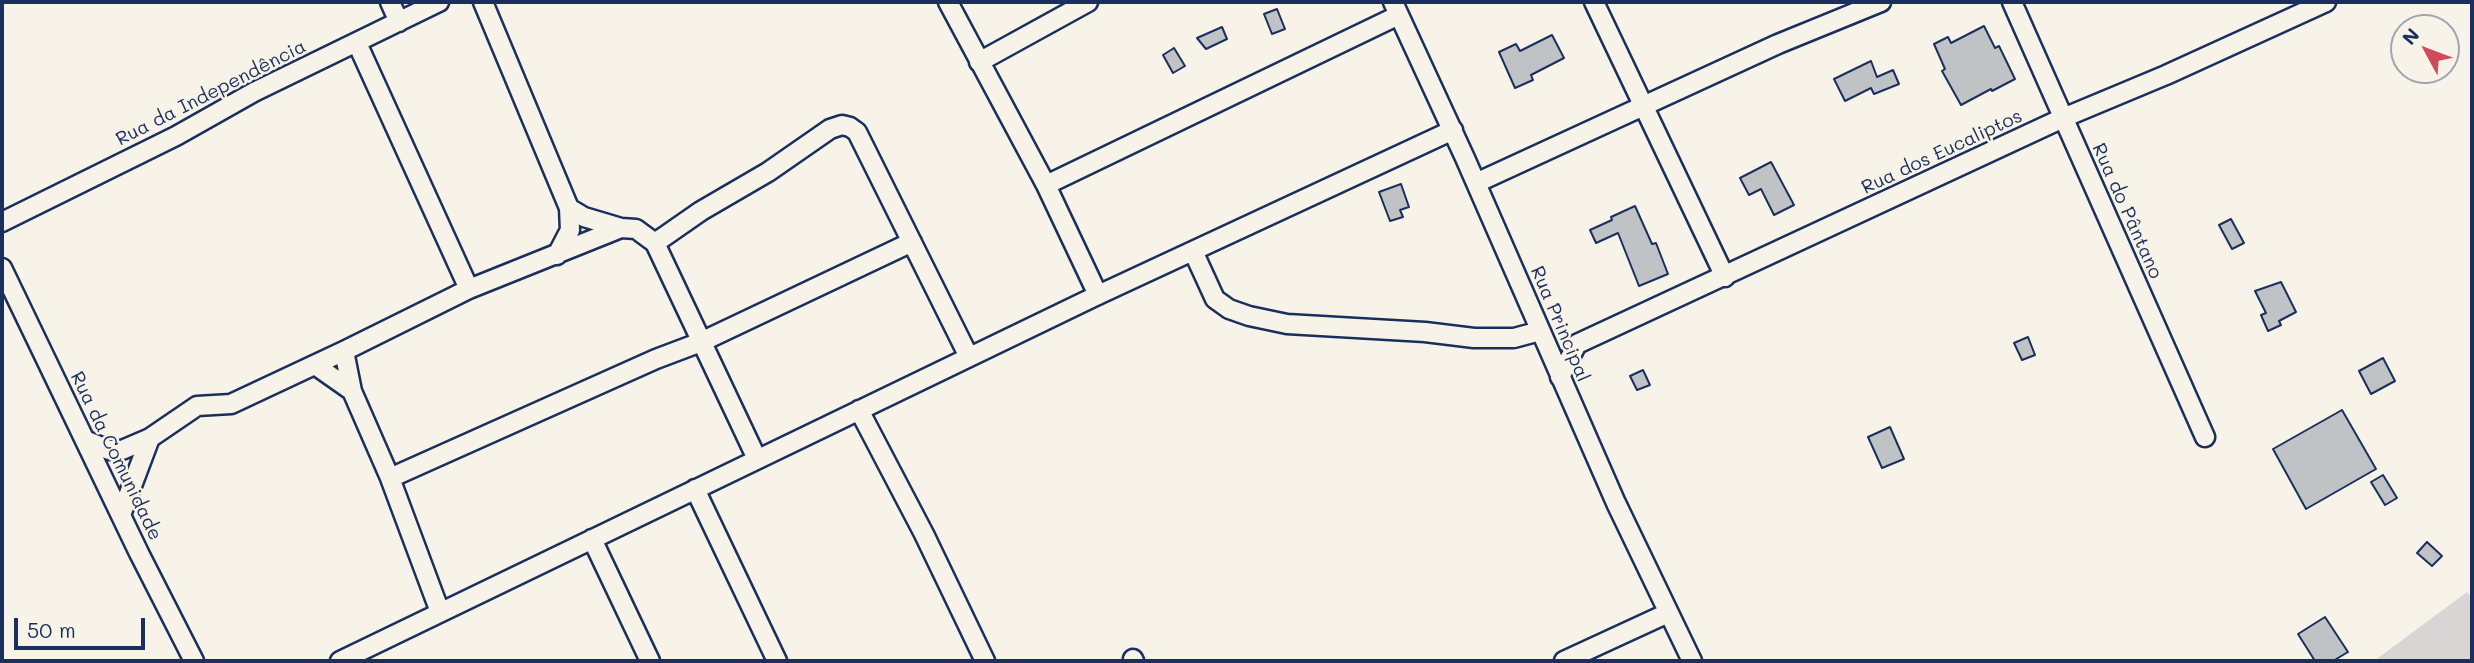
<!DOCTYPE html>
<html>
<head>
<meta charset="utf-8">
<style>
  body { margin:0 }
  #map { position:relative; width:2474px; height:663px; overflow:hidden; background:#f7f3e8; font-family:Mali,sans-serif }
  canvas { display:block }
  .frame { position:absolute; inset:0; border:4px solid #1b2f5e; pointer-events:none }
  .north { position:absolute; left:2390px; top:14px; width:70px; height:70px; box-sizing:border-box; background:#f7f3e8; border:2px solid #9fa5b1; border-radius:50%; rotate:311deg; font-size:19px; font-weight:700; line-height:28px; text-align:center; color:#1b2f5e }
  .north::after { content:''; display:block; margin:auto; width:24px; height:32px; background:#d1495b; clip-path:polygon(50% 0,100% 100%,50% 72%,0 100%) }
  .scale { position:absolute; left:14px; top:618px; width:131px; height:32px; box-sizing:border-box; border:4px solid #1b2f5e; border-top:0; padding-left:9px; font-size:21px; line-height:24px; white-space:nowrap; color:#1b2f5e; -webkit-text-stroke:5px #f7f3e8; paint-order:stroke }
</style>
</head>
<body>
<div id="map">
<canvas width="2474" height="663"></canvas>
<div class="frame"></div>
<div class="north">N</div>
<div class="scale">50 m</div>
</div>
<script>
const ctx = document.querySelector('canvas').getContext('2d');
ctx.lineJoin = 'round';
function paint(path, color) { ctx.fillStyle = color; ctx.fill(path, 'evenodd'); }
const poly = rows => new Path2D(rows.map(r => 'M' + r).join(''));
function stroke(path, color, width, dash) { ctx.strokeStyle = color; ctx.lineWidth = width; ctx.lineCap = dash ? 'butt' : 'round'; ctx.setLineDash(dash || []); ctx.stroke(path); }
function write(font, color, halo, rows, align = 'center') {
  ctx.font = font + ' Mali,sans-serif'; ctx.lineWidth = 5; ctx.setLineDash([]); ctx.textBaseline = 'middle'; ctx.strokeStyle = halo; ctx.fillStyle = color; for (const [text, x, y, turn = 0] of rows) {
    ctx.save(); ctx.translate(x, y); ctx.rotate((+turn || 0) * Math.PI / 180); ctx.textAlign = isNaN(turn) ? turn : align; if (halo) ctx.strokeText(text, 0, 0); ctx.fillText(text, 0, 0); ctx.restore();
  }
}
paint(poly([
  [2467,592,2472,598,2472,661,2374,661]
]), '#d7d6d4');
const building = poly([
  [1277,9,1285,29,1272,34,1264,14,1277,9],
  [1984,26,1995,48,1999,46,2015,79,1992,91,1991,89,1961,105,1942,71,1945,69,1934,44,1948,37,1951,43,1984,26],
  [1222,27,1227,39,1206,49,1197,38,1222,27],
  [1552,35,1564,58,1531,75,1533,80,1515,88,1499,52,1516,44,1520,51,1552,35],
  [1174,48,1185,66,1173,73,1163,55,1174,48],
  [1871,61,1877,77,1893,70,1899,84,1874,94,1871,88,1845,101,1834,79,1871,61],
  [1771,162,1794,205,1774,215,1761,189,1749,195,1740,178,1771,162],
  [1401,184,1409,207,1400,210,1403,217,1390,221,1379,192,1401,184],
  [1635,206,1652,244,1656,243,1668,274,1639,286,1618,233,1596,243,1590,230,1612,220,1611,217,1635,206],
  [2231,219,2244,243,2232,249,2219,225,2231,219],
  [2281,282,2296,312,2279,321,2281,325,2268,331,2261,315,2266,313,2255,291,2281,282],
  [2028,337,2035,355,2022,360,2014,343,2028,337],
  [2383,358,2395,381,2371,394,2359,371,2383,358],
  [1643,370,1650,385,1637,390,1630,376,1643,370],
  [2342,410,2376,469,2306,509,2273,449,2342,410],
  [1890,427,1904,459,1882,468,1868,437,1890,427],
  [2383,475,2397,498,2385,505,2371,482,2383,475],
  [2427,542,2442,556,2432,566,2417,553,2427,542],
  [2325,617,2348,652,2333,661,2315,661,2298,634,2325,617]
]);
paint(building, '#c0c3c5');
stroke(building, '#1b2f5e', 2);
const minor = poly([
  [390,2,399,22],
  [483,2,569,208,570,230,557,255],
  [948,2,1046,185,1098,295],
  [1393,2,1465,158,1616,503,1692,661],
  [1594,2,1725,277],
  [2012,2,2205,437],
  [357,43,469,289],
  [979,62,1088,2],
  [1476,183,1778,44,1881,2],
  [1046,185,1399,15],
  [569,208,584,217,621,228,636,229,655,243,757,459],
  [2,222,176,136,254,92,439,2],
  [655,243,701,211,768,172,830,129,842,125,850,127,857,132,969,357],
  [1193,251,1215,299,1229,309,1249,316,1287,324,1425,332,1474,338,1514,338,1540,331],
  [2,268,139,553,194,661],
  [1577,344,2063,118,2166,75,2326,2],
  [344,351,352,391,390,478,440,612],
  [315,365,352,391],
  [1560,377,1577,344],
  [859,410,924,534,985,661],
  [85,440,109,450,122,450,150,438,197,406,231,404,344,351,469,289,621,228],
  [390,478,656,359,701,342,912,242],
  [695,489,777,661],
  [121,515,150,438],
  [592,539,650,661],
  [1133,659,1134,661],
  [340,661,1098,295,1453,130],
  [1564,661,1668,613]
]);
stroke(minor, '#1b2f5e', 23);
stroke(minor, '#f7f3e8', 18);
write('19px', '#1b2f5e', '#f7f3e8', [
  ["Rua da Independência",211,93,-27],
  ["Rua dos Eucaliptos",1942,152,-25],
  ["Rua do Pântano",2127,211,66],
  ["Rua Principal",1560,324,67],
  ["Rua da Comunidade",116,456,64]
]);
</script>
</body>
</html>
